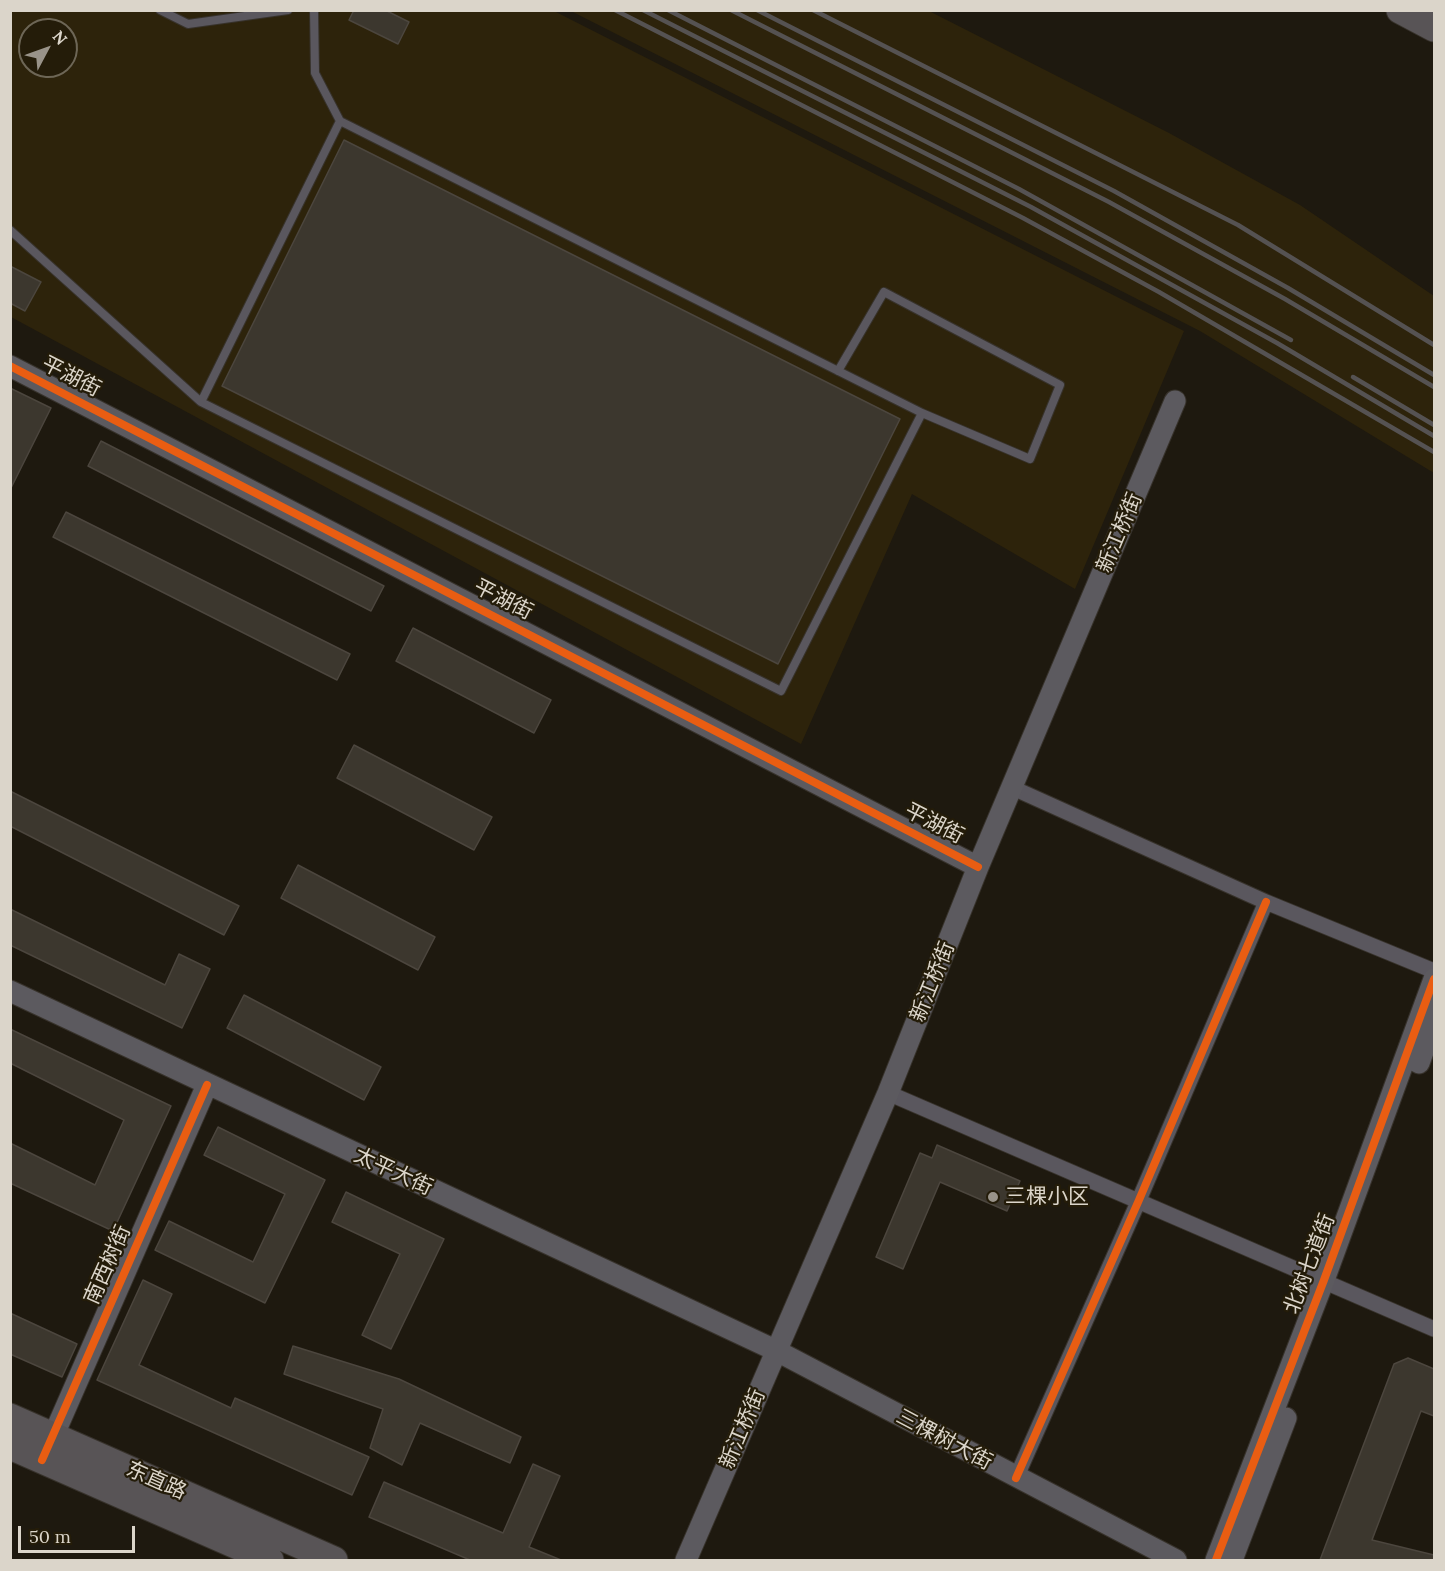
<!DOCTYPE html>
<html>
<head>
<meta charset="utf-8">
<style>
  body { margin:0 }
  #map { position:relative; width:1445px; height:1571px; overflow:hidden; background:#1e190f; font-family:Lora,serif }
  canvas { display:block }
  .frame { position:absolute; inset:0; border:12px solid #dbd5ca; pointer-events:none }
  .north { position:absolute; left:18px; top:18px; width:60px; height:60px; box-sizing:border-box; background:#241c09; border:2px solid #6d6656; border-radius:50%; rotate:49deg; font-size:16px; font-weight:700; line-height:24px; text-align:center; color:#dbd5ca }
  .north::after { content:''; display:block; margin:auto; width:21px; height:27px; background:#999389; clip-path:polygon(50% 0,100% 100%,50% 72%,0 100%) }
  .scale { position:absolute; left:18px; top:1526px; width:117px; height:27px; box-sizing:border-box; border:3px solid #dbd5ca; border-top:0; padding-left:8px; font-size:18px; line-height:21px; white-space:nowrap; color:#dbd5ca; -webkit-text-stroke:4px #241c09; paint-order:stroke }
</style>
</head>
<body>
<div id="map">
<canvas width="1445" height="1571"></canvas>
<div class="frame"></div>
<div class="north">N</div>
<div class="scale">50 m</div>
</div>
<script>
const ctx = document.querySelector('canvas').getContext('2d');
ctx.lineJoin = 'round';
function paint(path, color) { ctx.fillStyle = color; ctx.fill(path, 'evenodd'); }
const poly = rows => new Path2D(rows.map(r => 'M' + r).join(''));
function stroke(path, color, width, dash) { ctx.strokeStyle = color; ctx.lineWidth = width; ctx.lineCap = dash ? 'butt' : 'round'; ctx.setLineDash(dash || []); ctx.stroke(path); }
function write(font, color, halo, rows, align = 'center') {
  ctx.font = font + ' Lora,"Noto Sans SC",serif'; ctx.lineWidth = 4.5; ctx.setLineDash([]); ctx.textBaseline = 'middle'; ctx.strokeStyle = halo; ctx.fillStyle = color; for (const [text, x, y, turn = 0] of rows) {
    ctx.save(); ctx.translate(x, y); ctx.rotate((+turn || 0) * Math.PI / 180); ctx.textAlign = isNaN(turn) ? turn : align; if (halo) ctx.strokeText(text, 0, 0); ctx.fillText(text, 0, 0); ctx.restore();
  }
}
paint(poly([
  [10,11,554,11,1184,331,1075,589,912,494,801,744,11,317],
  [30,30,66,30,66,66,30,66],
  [571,11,929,11,1169,133,1300,205,1434,296,1434,473,1200,331]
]), '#2d230b');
const building = poly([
  [354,10,385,10,409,22,398,44,349,20,354,10],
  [344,140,900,419,778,664,222,386,344,140],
  [10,266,41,282,25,311,10,303,10,266],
  [10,388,51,408,10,490,10,388],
  [101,441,384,586,371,611,88,466,101,441],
  [66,512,350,654,337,680,53,537,66,512],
  [413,628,551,700,534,733,396,661,413,628],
  [354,745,492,817,474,850,337,778,354,745],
  [10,791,239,906,224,935,10,826,10,791],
  [298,865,435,937,418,970,281,898,298,865],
  [10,909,165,985,179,954,210,969,182,1028,10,945,10,909],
  [244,995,381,1067,364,1100,227,1028,244,995],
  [10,1029,171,1106,113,1231,10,1183,10,1143,95,1185,124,1120,10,1063,10,1029],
  [218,1127,325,1180,265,1303,155,1250,169,1221,253,1262,285,1194,204,1155,218,1127],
  [937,1145,1020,1181,1007,1211,940,1182,903,1269,876,1257,920,1153,932,1158,937,1145],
  [346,1192,444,1239,391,1349,362,1335,400,1254,332,1222,346,1192],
  [143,1280,172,1294,139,1365,231,1408,235,1398,369,1457,352,1495,97,1380,143,1280],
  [10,1313,77,1344,62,1377,10,1354,10,1313],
  [293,1346,399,1379,521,1437,510,1463,420,1423,402,1465,370,1448,383,1409,284,1374,293,1346],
  [1408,1358,1434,1369,1434,1416,1421,1411,1372,1540,1434,1555,1434,1560,1320,1560,1394,1364,1408,1358],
  [533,1464,560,1476,529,1547,561,1560,470,1560,369,1517,384,1482,503,1533,533,1464]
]);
paint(building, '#3c372e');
stroke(building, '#4c463e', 1.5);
const lane = poly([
  [160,10,188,24,288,10],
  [10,230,201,402,781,691,922,413,340,121,315,73,314,10],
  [838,371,884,292,1060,385,1030,459,922,413],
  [201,402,340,121]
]);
const street = poly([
  [1013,788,1266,902,1434,971],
  [888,1093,1434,1329],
  [1016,1478,1139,1200,1266,902]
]);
const secondary = poly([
  [10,366,978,867],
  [10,991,777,1351,1176,1560],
  [1419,1063,1434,1022],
  [48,1448,207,1085],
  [686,1560,888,1093,978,867,1175,401],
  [1216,1560,1324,1280,1434,979],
  [1232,1560,1286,1418]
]);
const highway = poly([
  [1400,10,1434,28],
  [10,1417,334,1560],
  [10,1446,270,1560]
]);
stroke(lane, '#37322b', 10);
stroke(street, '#37322b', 17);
stroke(secondary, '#37322b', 23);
stroke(highway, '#37322b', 29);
stroke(lane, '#5a575e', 8);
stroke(street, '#5a575e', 15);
stroke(secondary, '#5c5a5f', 21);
stroke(highway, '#585456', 27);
stroke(poly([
  [615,10,1023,218,1159,292,1434,452],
  [643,10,1031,207,1277,343,1434,436],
  [668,10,1019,189,1291,340],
  [731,10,1109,202,1285,299,1434,387],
  [757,10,1114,191,1288,288,1434,375],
  [813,10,1238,225,1434,345],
  [1353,377,1434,425]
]), '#555252', 4.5);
stroke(poly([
  [10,366,978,867],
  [42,1460,207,1085],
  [1016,1478,1139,1200,1266,902],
  [1216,1560,1324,1280,1434,979]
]), '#e95d12', 8);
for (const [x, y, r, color] of [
  [993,1197,6,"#999389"]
]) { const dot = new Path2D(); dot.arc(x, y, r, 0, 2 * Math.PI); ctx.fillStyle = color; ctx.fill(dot); stroke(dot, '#241c09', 2); }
write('21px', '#dbd5ca', '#241c09', [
  ["平湖街",71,377,27],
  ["新江桥街",1120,533,-67],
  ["平湖街",503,600,27],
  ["平湖街",934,824,27],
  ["新江桥街",933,982,-68],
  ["太平大街",393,1172,25],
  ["北树七道街",1310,1264,-69],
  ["南西树街",108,1265,-66],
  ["新江桥街",743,1429,-67],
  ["三棵树大街",944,1440,28],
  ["东直路",156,1481,24]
]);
write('21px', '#dbd5ca', '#241c09', [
  ["三棵小区",1005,1197]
], 'left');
</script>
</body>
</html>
